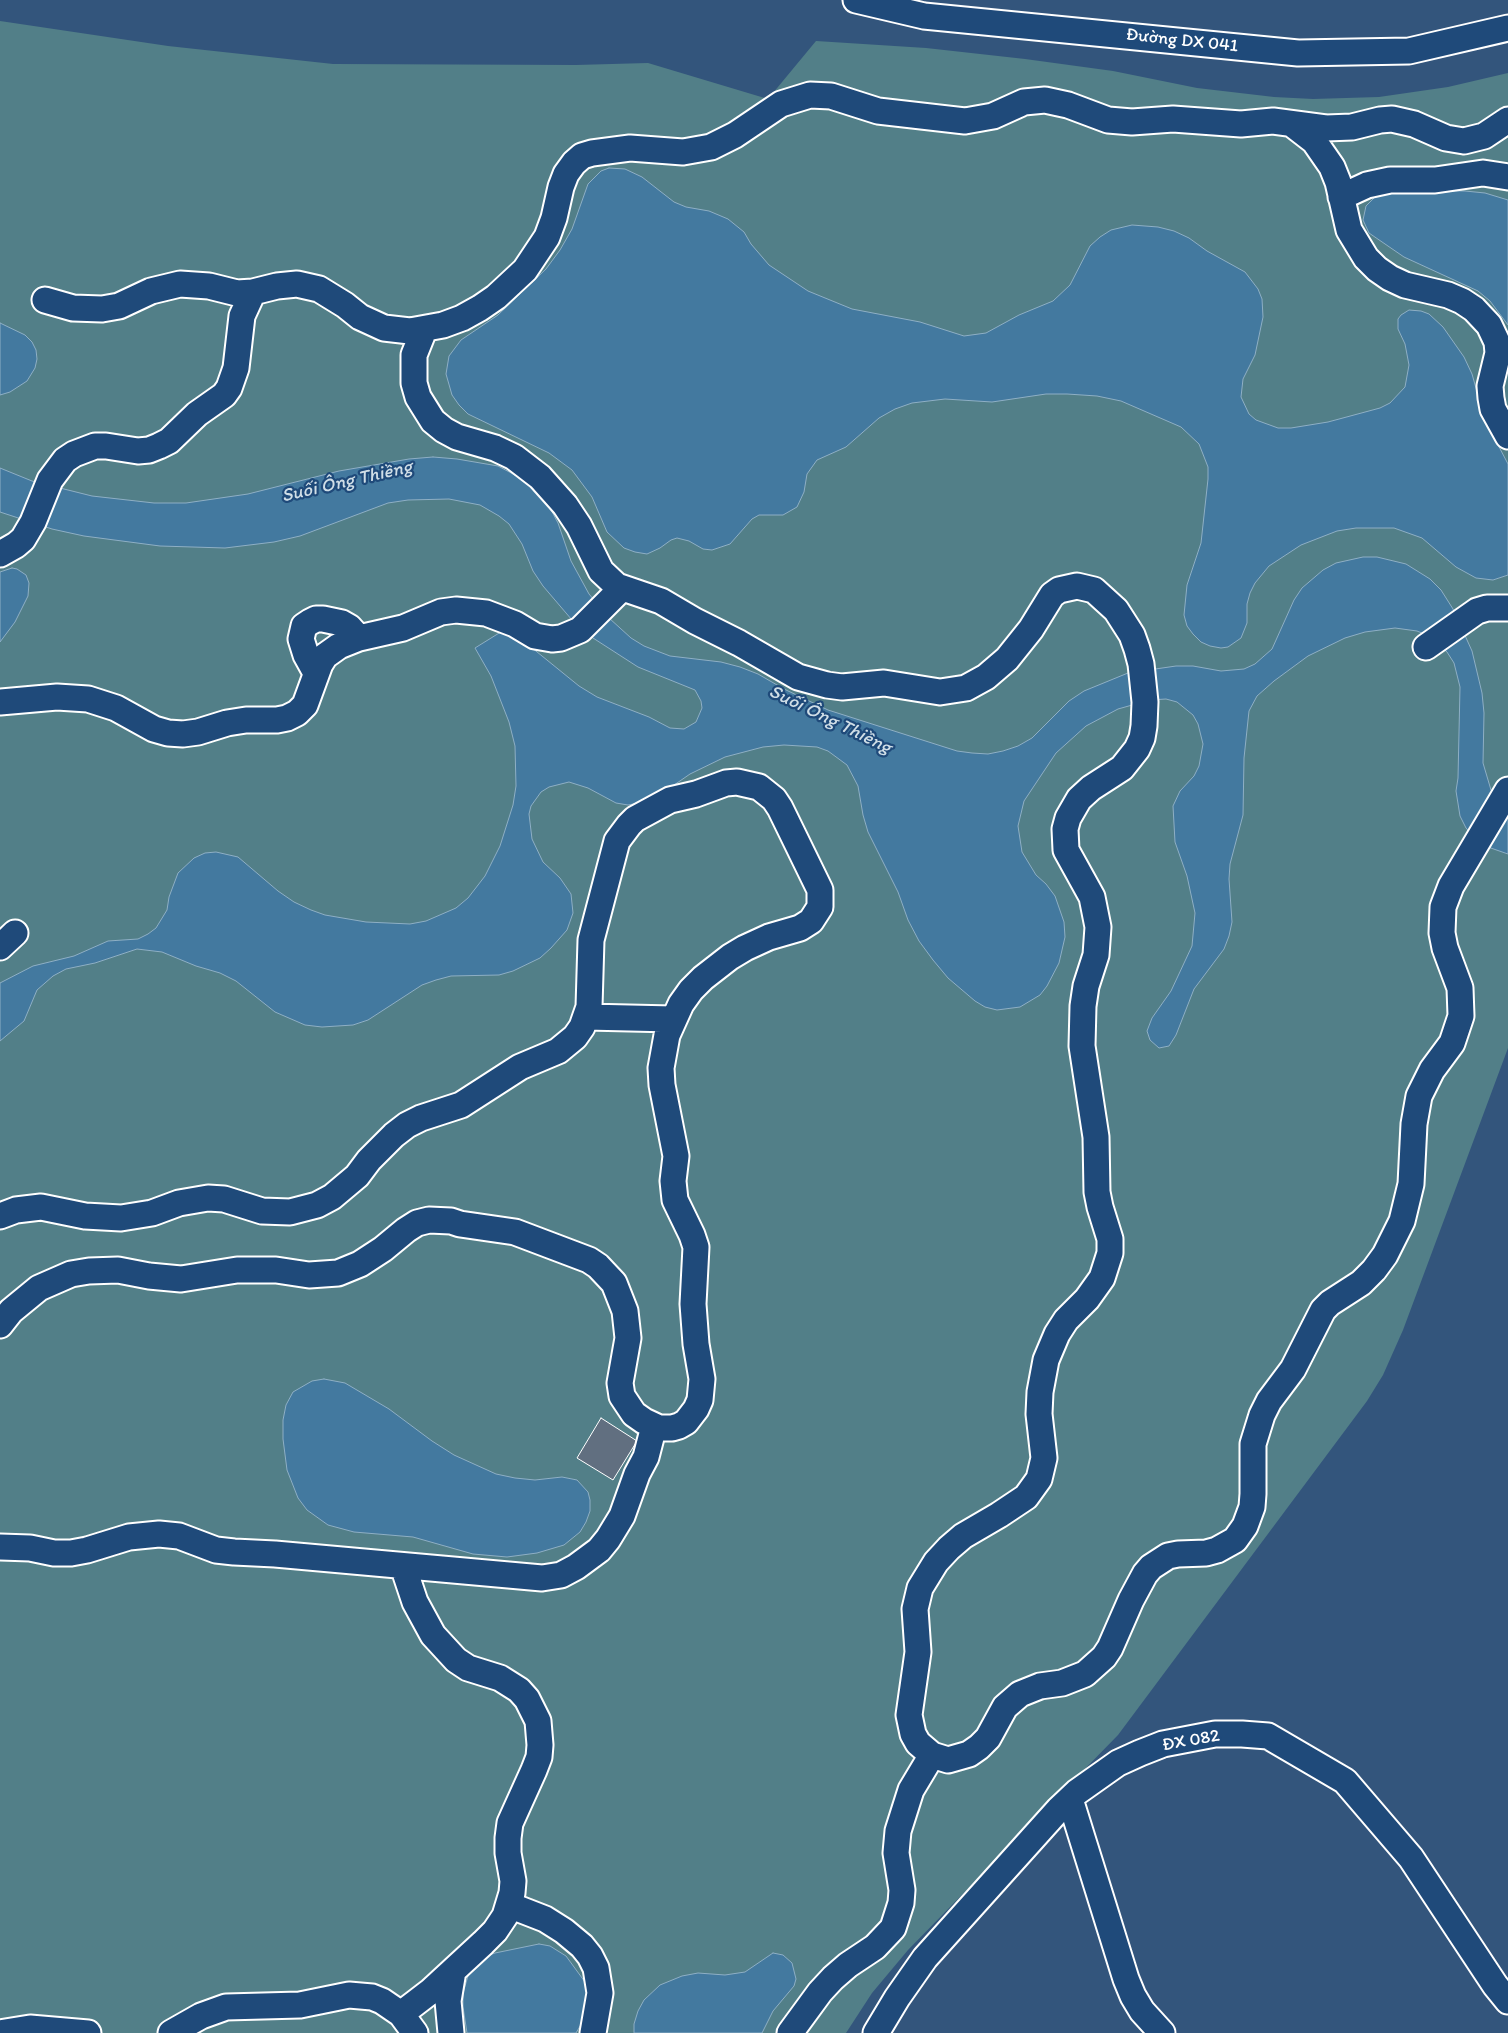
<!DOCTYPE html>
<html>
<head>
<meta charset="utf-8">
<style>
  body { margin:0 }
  canvas { display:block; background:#33557c }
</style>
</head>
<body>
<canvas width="1508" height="2033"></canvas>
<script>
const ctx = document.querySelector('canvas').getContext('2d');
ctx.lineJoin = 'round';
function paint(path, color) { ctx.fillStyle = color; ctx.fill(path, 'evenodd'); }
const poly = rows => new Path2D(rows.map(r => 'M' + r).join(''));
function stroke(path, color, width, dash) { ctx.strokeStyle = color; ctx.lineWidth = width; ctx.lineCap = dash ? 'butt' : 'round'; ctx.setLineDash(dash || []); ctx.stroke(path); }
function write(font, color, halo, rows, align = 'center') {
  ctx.font = font + ' Itim,sans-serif'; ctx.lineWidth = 4.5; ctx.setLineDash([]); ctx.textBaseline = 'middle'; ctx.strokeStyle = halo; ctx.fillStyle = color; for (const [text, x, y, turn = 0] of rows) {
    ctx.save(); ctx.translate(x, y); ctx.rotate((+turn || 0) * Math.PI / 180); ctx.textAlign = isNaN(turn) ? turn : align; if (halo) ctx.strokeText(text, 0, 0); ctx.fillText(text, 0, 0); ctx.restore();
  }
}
paint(poly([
  [0,21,168,46,333,64,576,65,648,63,768,99,816,41,926,48,1025,59,1113,71,1197,88,1274,97,1313,99,1379,97,1448,87,1508,73,1508,1048,1403,1330,1383,1375,1367,1401,1118,1735,908,1950,872,1993,846,2033,0,2033]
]), '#527f88');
const water = poly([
  [609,168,625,169,642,177,674,202,686,207,709,211,728,219,744,232,751,244,769,265,808,291,852,309,920,322,964,336,986,333,1019,315,1053,301,1070,285,1090,246,1100,237,1111,230,1132,225,1158,227,1174,231,1189,238,1207,251,1245,272,1258,289,1262,299,1263,317,1255,355,1243,379,1241,397,1249,414,1256,420,1278,428,1291,428,1328,422,1380,408,1390,403,1405,387,1409,365,1405,344,1398,329,1398,319,1401,315,1409,310,1421,311,1429,314,1443,327,1464,357,1472,374,1485,420,1508,464,1508,575,1493,580,1476,578,1456,567,1422,538,1394,528,1356,528,1337,531,1301,545,1269,566,1255,583,1250,593,1247,604,1247,623,1241,638,1228,647,1221,648,1210,646,1201,642,1193,634,1187,626,1184,615,1187,585,1201,543,1208,479,1208,467,1199,444,1181,427,1121,401,1097,396,1067,394,1046,394,992,402,945,399,912,403,895,409,879,418,846,447,817,460,807,474,804,492,797,507,783,515,759,515,752,519,730,544,712,550,703,549,689,541,677,538,671,540,660,548,647,554,635,552,624,548,607,532,592,497,572,470,549,453,468,414,459,405,452,395,446,374,449,356,461,340,498,315,546,269,560,250,572,229,588,184,601,171,609,168],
  [1397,190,1465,191,1485,193,1508,200,1508,325,1490,301,1478,291,1404,257,1369,233,1363,220,1366,206,1376,196,1397,190],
  [0,323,25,335,32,342,36,350,37,359,35,368,27,381,10,392,0,395,0,323],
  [433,457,457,459,498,466,528,482,540,494,550,508,558,523,571,561,589,594,609,618,631,638,644,646,670,656,721,662,740,667,758,674,784,689,828,710,957,751,972,753,988,754,1003,751,1018,746,1032,738,1069,701,1084,691,1128,673,1176,666,1193,666,1221,671,1244,669,1255,664,1272,649,1294,600,1302,588,1323,570,1336,563,1363,557,1377,557,1406,564,1430,579,1441,590,1453,609,1472,651,1482,693,1484,713,1483,763,1491,790,1508,812,1508,854,1485,846,1474,837,1466,828,1460,816,1456,791,1458,778,1460,687,1454,663,1447,652,1429,636,1417,631,1395,628,1365,632,1345,638,1308,656,1274,681,1257,696,1249,711,1244,758,1243,815,1230,864,1229,879,1232,922,1229,936,1224,949,1194,989,1176,1035,1169,1046,1159,1048,1150,1040,1147,1031,1152,1018,1171,991,1192,946,1195,913,1187,876,1175,842,1173,806,1180,791,1194,776,1199,766,1203,744,1198,724,1193,715,1177,702,1166,699,1150,700,1118,709,1086,726,1056,753,1024,801,1018,826,1022,852,1036,875,1046,884,1055,896,1064,922,1065,937,1059,963,1047,986,1040,995,1020,1007,997,1010,985,1007,975,1001,948,978,933,960,919,941,908,920,898,892,868,832,863,815,858,786,847,765,828,751,817,747,784,745,763,747,725,757,690,774,664,792,639,803,628,805,616,803,588,788,569,782,549,787,541,792,531,806,529,814,532,839,543,862,560,878,571,894,573,913,567,930,551,948,540,958,513,971,499,975,451,976,436,980,422,985,368,1020,353,1025,322,1027,305,1025,275,1012,236,981,220,973,196,966,162,952,137,949,95,963,66,969,53,976,37,990,24,1021,0,1041,0,983,33,966,74,956,108,941,138,939,148,934,156,928,167,910,169,897,178,873,194,858,205,853,216,852,238,857,278,891,294,902,311,910,325,915,366,922,410,924,426,921,456,908,468,898,485,876,500,846,513,805,516,786,515,746,509,722,491,676,475,648,504,630,526,643,579,686,597,697,649,717,670,728,684,729,696,722,702,708,701,701,695,690,638,667,593,638,572,620,543,586,533,571,522,544,509,524,499,516,480,505,449,499,408,500,388,503,300,536,274,542,225,548,160,546,84,536,52,529,0,512,0,468,32,481,92,496,154,503,186,503,248,494,339,471,409,459,433,457],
  [12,568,17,569,26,575,29,583,28,596,15,622,0,642,0,572,12,568],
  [324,1379,345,1383,389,1409,432,1441,454,1455,496,1474,515,1478,535,1480,562,1477,577,1480,588,1492,590,1500,590,1511,586,1522,580,1532,564,1545,537,1553,507,1557,473,1554,413,1537,354,1532,328,1525,307,1510,298,1498,287,1470,283,1439,283,1420,286,1405,293,1392,312,1381,324,1379],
  [539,1944,550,1946,566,1956,585,1982,588,1990,586,2016,576,2033,467,2033,463,2007,463,1993,468,1976,472,1968,487,1956,495,1953,539,1944],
  [773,1953,783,1955,792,1963,796,1979,794,1986,773,2011,762,2033,634,2033,634,2024,638,2011,644,2000,660,1985,682,1976,698,1973,725,1975,745,1972,773,1953]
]);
paint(water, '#43799f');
stroke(water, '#8eafc5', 1);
const building = poly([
  [601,1418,637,1441,613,1480,577,1458,601,1418]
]);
paint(building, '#616f80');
stroke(building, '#fff', 1);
const minor = poly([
  [856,0,924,16,1298,53,1409,51,1508,28],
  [1292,124,1314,141,1332,167,1338,182,1349,230,1366,258,1377,269,1390,278,1405,285,1448,295,1462,301,1474,309,1489,325,1497,342,1498,353,1490,386,1491,398,1493,409,1508,436],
  [1341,197,1367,185,1390,180,1435,180,1483,173,1508,177],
  [45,300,73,308,102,309,119,306,151,291,180,284,209,286,237,293,253,292,277,286,297,284,319,289,345,305,360,317,384,328,410,331,443,325,462,318,480,308,496,297,525,270,547,237,554,218,561,187,566,174,574,163,582,156,592,153,630,148,683,152,711,147,735,135,781,104,810,95,831,96,878,111,965,121,993,116,1024,102,1045,100,1068,105,1108,120,1132,122,1173,119,1241,124,1273,121,1326,128,1352,127,1380,120,1392,119,1414,124,1446,138,1464,141,1484,136,1508,120],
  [424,330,414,355,414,383,418,397,433,421,444,430,457,437,495,448,514,457,540,477,565,505,579,526,601,571,617,586,661,601,695,621,739,643,798,677,827,685,842,687,884,683,940,692,966,688,986,677,1007,659,1031,629,1052,595,1059,590,1077,586,1094,590,1116,610,1132,635,1137,649,1141,664,1145,702,1144,726,1142,738,1137,749,1122,768,1091,788,1079,799,1068,818,1065,829,1066,850,1092,897,1098,927,1096,955,1086,986,1083,1006,1082,1046,1096,1137,1097,1192,1100,1207,1110,1239,1110,1253,1102,1278,1087,1299,1066,1320,1057,1334,1046,1360,1040,1392,1039,1414,1044,1458,1039,1479,1026,1497,999,1515,963,1536,949,1548,936,1562,920,1588,915,1609,918,1652,909,1715,913,1734,918,1743,932,1755,948,1760,969,1754,979,1747,988,1738,1005,1707,1020,1694,1040,1686,1062,1683,1085,1674,1104,1657,1110,1648,1131,1600,1145,1574,1151,1567,1168,1556,1178,1554,1206,1553,1217,1550,1235,1540,1245,1526,1252,1507,1253,1494,1253,1444,1262,1415,1269,1401,1293,1369,1323,1310,1330,1303,1361,1283,1374,1270,1385,1255,1402,1221,1411,1184,1414,1124,1419,1096,1432,1070,1452,1043,1461,1016,1460,988,1445,948,1442,933,1443,907,1451,886,1508,790],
  [0,554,16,545,23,539,33,522,50,480,65,460,74,454,95,446,106,446,138,451,149,450,159,446,169,441,197,414,224,395,229,388,236,368,242,316,253,292],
  [1426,647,1477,611,1487,608,1508,608],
  [316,673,306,655,301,639,304,626,310,622,316,619,323,619,342,623,349,627,359,638],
  [0,702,57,697,88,699,116,708,154,729,168,733,183,734,198,732,227,723,246,720,277,720,287,718,297,713,305,705,320,664,325,656,339,646,359,638,403,628,441,612,456,610,486,613,515,624,535,636,552,639,561,638,580,630,622,588],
  [0,947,15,933],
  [586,1017,673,1019],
  [0,1216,16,1210,41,1207,85,1216,121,1218,152,1213,179,1203,208,1198,224,1199,262,1211,290,1212,317,1205,332,1197,357,1176,369,1160,394,1135,407,1125,421,1118,461,1105,520,1067,558,1051,575,1037,582,1027,589,1007,591,940,617,841,629,825,635,819,670,800,696,794,726,783,737,782,759,787,774,799,780,808,820,890,820,907,811,921,800,928,769,937,745,948,730,957,703,978,691,990,681,1004,667,1035,661,1068,662,1085,676,1156,673,1181,675,1200,692,1235,696,1247,693,1304,696,1344,702,1379,700,1400,696,1409,686,1422,679,1426,672,1428,659,1428,644,1421,634,1414,622,1396,620,1383,628,1338,625,1311,614,1283,598,1266,589,1260,515,1232,460,1224,451,1221,429,1220,417,1223,406,1230,383,1249,360,1264,338,1273,309,1275,276,1270,237,1270,181,1279,149,1276,118,1270,89,1271,71,1274,39,1288,11,1311,0,1325],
  [0,1547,30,1548,54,1553,71,1553,87,1550,129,1537,159,1534,179,1536,216,1550,234,1552,275,1554,542,1578,561,1575,576,1567,599,1550,608,1539,622,1516,637,1474,646,1457,654,1426],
  [1070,1799,1126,1979,1133,1996,1142,2011,1162,2033],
  [509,1905,545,1919,564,1931,582,1946,590,1956,596,1968,600,1993,593,2033],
  [401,2014,431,1991,483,1943,495,1931,505,1916,512,1893,513,1881,508,1853,508,1838,510,1823,534,1770,539,1757,540,1745,538,1721,527,1699,519,1690,500,1678,468,1668,456,1660,433,1635,415,1602,403,1566],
  [0,2033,30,2028,88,2033],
  [171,2033,201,2016,226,2007,300,2005,349,1995,372,1997,382,2001,401,2014,415,2033],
  [451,2033,448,2001,453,1971],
  [790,2033,820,1992,833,1978,848,1965,875,1947,893,1928,901,1903,902,1890,896,1853,898,1831,911,1790,932,1755],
  [876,2033,897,1998,925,1958,1059,1809,1077,1792,1118,1763,1140,1753,1163,1744,1215,1734,1242,1734,1268,1736,1345,1781,1411,1858,1495,1985,1508,2001]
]);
stroke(minor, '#fff', 29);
stroke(minor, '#1f4a7a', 25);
write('18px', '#fff', '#1f4a7a', [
  ["Đường DX 041",1182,41,6],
  ["ĐX 082",1191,1741,-10]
]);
write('italic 19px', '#d0dee7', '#1f4a7a', [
  ["Suối Ông Thiềng",347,482,-13],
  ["Suối Ông Thiềng",830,720,26]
]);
</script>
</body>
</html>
